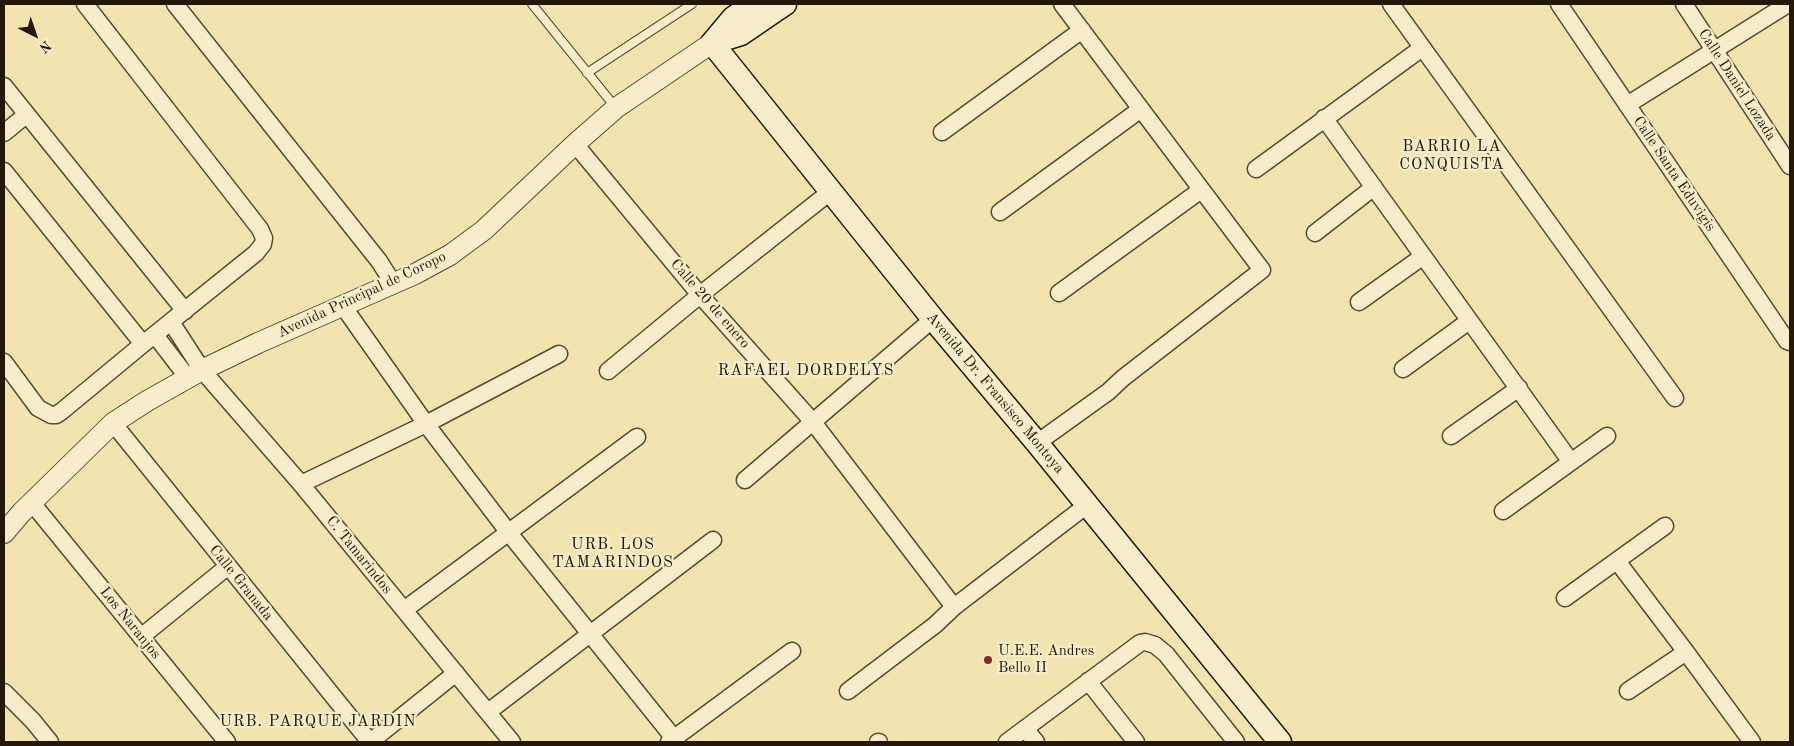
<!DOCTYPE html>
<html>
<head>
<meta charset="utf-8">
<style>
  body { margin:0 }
  #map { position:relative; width:1794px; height:746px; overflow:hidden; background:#f2e3af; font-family:"Old Standard TT",serif }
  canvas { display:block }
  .frame { position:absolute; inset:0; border:5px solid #231708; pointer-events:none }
  .north { position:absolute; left:10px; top:10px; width:50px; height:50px; -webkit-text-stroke:4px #f7edcb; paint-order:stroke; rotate:139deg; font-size:14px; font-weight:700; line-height:20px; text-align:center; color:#231708 }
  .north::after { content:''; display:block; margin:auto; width:18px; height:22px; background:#231708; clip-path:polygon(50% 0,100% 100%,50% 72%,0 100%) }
</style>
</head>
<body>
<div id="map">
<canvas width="1794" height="746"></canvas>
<div class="frame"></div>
<div class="north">N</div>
</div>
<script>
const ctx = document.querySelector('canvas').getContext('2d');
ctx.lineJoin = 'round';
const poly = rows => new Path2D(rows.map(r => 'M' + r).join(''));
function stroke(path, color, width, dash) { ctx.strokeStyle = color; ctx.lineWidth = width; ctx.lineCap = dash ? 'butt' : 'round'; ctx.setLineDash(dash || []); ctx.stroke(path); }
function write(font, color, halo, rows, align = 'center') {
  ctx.font = font + ' "Old Standard TT",serif'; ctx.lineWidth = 4.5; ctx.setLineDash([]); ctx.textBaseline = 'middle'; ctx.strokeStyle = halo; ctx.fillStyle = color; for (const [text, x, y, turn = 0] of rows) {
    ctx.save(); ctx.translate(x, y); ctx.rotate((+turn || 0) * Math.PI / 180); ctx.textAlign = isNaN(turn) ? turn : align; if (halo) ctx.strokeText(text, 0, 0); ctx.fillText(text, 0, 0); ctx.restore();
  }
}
const service = poly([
  [532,4,616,108],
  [587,73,692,4]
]);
const minor = poly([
  [175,4,379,261,393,283],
  [1391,4,1675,398],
  [1559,4,1787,341,1790,342],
  [1684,4,1790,166],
  [4,86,185,311],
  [1627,105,1788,4],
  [1324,118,1571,462],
  [942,132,1082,30],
  [4,133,26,115],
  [575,144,700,295,813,422,954,607],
  [1256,169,1422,48],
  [4,171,143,344],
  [1000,212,1141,109],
  [1315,233,1374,187],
  [1059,293,1201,190],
  [1359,302,1422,257],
  [343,306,426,424,509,533,677,742],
  [171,322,202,370,301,484,512,742],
  [155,335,188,378],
  [4,362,38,408,51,415,56,415,62,411,143,344,256,253,263,244,264,238,260,229,85,4],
  [1403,369,1469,321],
  [608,371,700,295,830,192],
  [113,423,370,742],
  [1451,436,1519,388],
  [1037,443,1108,392,1123,378,1262,270,1062,4],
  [745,480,933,319],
  [301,484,426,424,559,354],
  [32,503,227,742],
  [1503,511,1607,436],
  [1617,561,1686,652,1752,742],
  [1565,598,1665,526],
  [404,610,637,437],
  [141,637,227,567],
  [1088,681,1136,742],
  [848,691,935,625,954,607,1087,505],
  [1628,691,1686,652],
  [4,692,33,721,50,742],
  [488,712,713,540],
  [1025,729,1036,742],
  [370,742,456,673],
  [669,742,792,651],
  [878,742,879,742],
  [1007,742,1140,643,1145,642,1155,645,1166,654,1236,742]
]);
const tertiary = poly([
  [4,533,22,512,113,423,147,401,202,370,258,343,415,274,450,255,484,230,575,144,616,108,712,43]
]);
const secondary = poly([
  [712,43,933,319,1037,443,1280,742],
  [712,43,741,34,785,4],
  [712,43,733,18,753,4]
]);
stroke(service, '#574a32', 10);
stroke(minor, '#574a32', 19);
stroke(tertiary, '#574a32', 22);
stroke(secondary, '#231708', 25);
stroke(service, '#f7edcb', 8);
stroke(minor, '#f7edcb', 16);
stroke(tertiary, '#f7edcb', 20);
stroke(secondary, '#f7edcb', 22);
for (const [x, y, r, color] of [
  [988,660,5,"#8f2418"]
]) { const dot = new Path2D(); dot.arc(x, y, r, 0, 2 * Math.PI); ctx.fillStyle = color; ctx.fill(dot); stroke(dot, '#f7edcb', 2); }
write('15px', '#231708', '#f7edcb', [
  ["Calle Daniel Lozada",1737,85,57],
  ["Calle Santa Eduvigis",1674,174,56],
  ["Avenida Principal de Coropo",362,295,-25],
  ["Calle 20 de enero",710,304,49],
  ["Avenida Dr. Fransisco Montoya",995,393,50],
  ["C. Tamarindos",359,555,51],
  ["Calle Granada",241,583,51],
  ["Los Naranjos",130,623,51]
]);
write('15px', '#231708', '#f7edcb', [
  ["U.E.E. Andres",998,651],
  ["Bello II",998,668]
], 'left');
ctx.letterSpacing = '1px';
write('16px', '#231708', '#f7edcb', [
  ["BARRIO LA",1452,147],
  ["CONQUISTA",1452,165],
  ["RAFAEL DORDELYS",806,371],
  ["URB. LOS",613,545],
  ["TAMARINDOS",613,563],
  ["URB. PARQUE JARDIN",318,722]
]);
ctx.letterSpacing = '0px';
</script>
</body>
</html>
